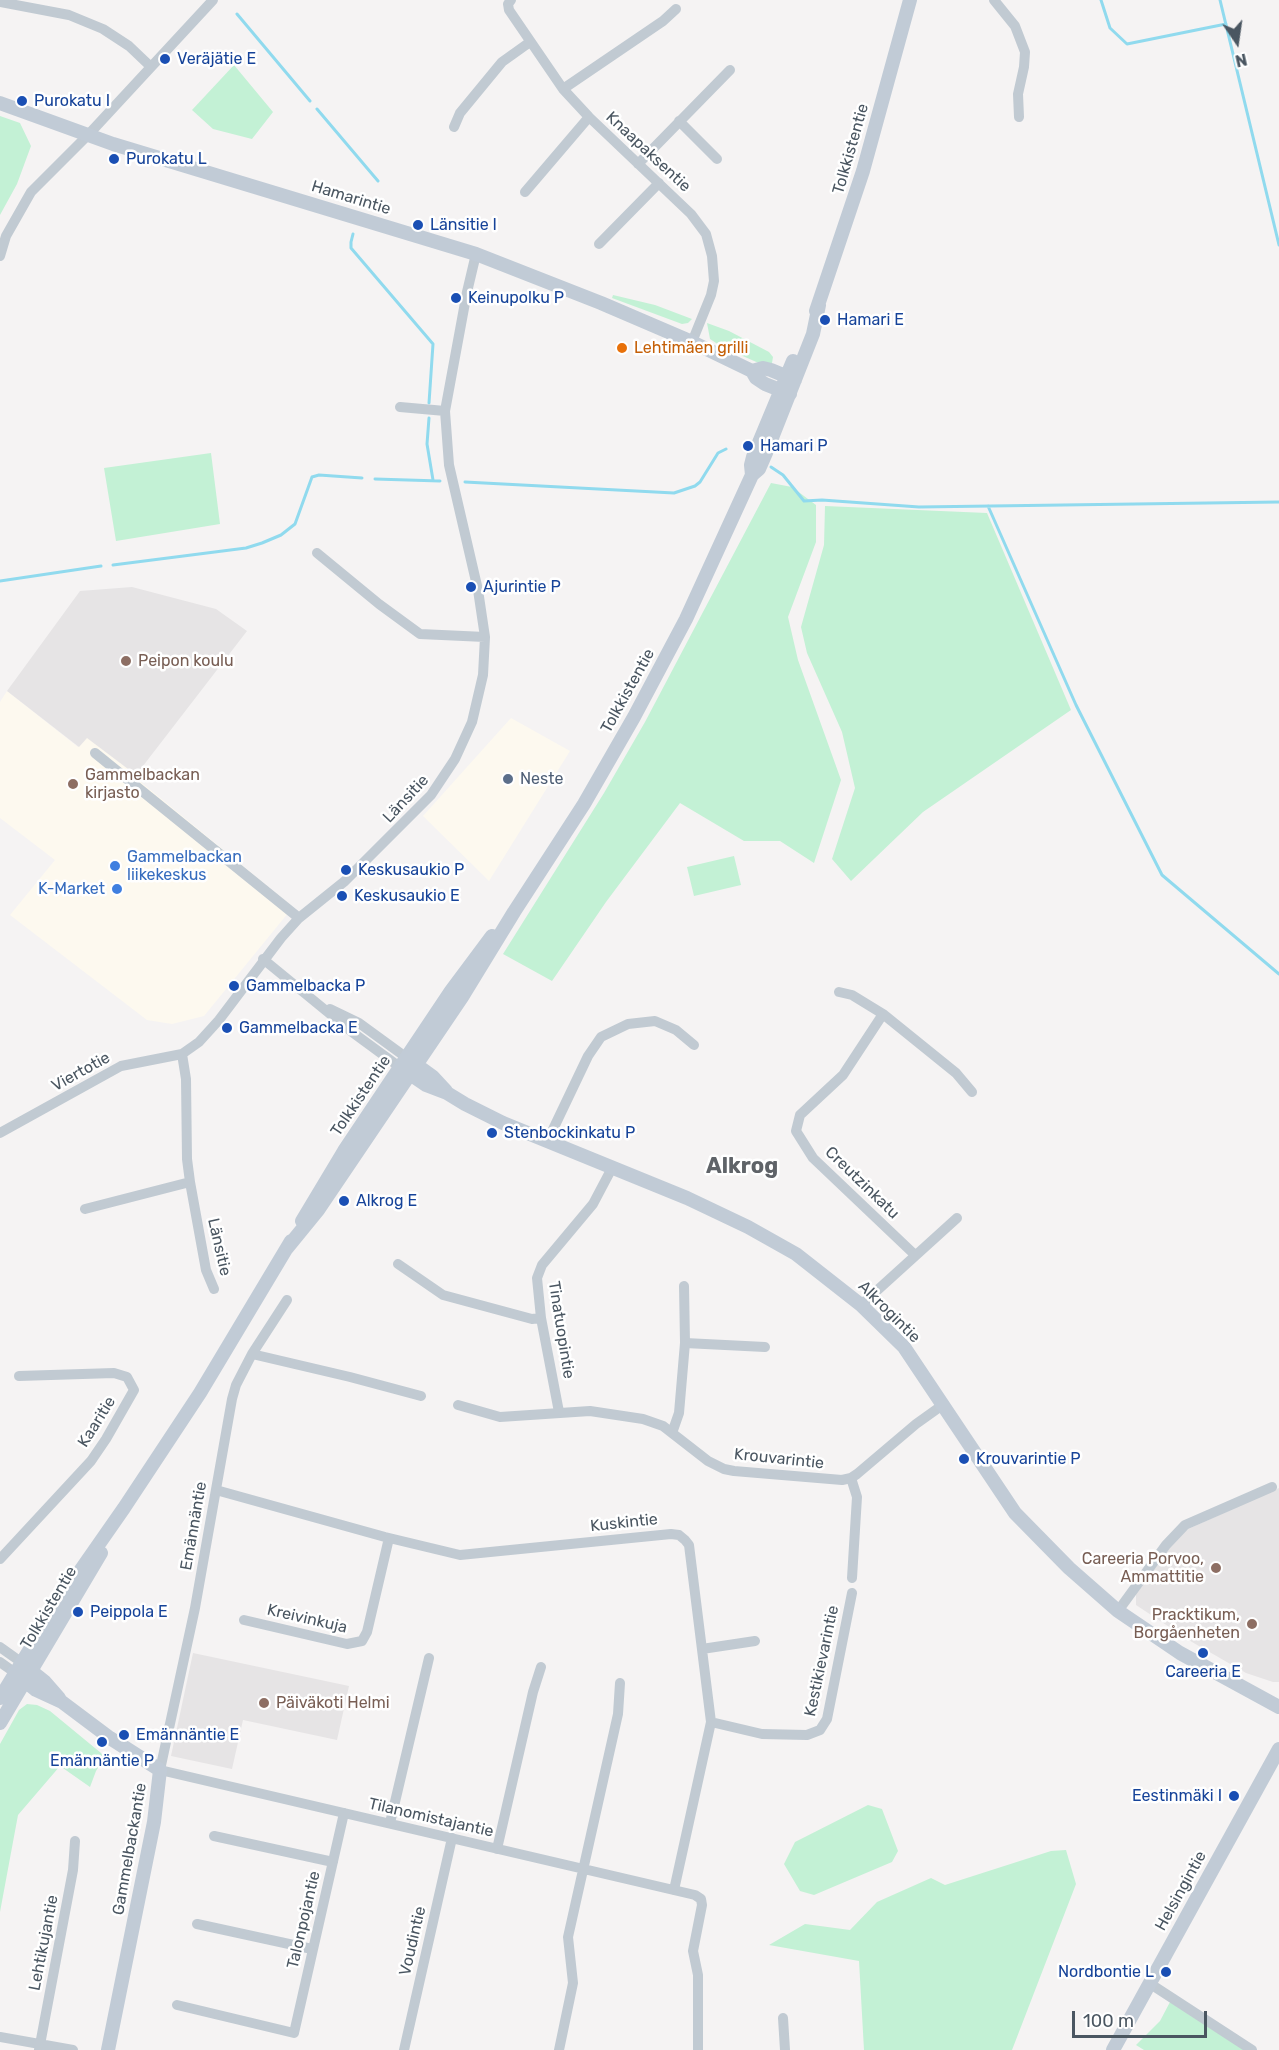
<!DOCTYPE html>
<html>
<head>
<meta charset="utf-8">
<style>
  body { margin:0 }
  #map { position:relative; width:1279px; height:2050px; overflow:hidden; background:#f5f3f3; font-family:Rubik,sans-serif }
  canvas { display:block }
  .north { position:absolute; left:1207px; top:12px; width:60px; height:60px; -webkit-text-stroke:4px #fff; paint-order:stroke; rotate:167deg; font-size:16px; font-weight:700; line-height:24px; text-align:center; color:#4a5661 }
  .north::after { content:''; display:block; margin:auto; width:21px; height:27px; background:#4a5661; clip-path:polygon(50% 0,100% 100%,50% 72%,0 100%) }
  .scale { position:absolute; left:1072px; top:2011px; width:135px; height:27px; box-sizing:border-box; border:3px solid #4a5661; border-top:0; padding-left:8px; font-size:18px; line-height:21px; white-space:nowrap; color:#4a5661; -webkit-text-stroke:4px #fff; paint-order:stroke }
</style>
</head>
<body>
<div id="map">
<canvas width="1279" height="2050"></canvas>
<div class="north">N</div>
<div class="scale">100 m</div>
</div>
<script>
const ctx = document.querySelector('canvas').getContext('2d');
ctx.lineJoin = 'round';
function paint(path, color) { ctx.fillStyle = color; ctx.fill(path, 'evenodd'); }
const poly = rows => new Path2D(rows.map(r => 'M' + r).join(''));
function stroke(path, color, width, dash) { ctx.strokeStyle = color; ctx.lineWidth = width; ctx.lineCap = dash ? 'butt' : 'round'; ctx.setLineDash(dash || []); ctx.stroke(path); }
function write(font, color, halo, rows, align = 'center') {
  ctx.font = font + ' Rubik,sans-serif'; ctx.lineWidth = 5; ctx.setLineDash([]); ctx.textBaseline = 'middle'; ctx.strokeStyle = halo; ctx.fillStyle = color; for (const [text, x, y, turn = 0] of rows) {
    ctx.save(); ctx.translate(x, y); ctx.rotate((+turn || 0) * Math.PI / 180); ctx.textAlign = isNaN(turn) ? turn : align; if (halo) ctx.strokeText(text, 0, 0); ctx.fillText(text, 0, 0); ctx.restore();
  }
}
paint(poly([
  [7,691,78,747,87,737,136,775,142,783,293,907,204,1016,172,1024,147,1020,10,915,55,860,0,818,0,702],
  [511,718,570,751,489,881,423,816]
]), '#fdf9ef');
paint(poly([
  [132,587,216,609,247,631,136,775,87,738,79,747,7,691,80,591],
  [1279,1488,1279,1682,1273,1682,1246,1673,1192,1642,1136,1605,1136,1591,1169,1546,1186,1530],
  [193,1653,349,1686,337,1740,243,1720,232,1769,171,1756]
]), '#e6e4e5');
paint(poly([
  [234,65,273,112,252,139,213,129,192,110],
  [0,116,20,123,31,146,17,184,0,215],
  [613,295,655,305,692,319,688,323,682,324,612,298],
  [707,323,729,331,769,352,773,357,772,363,761,364,722,347,710,339],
  [211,453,220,524,116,541,104,468],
  [771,483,792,487,816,505,816,542,788,617,798,660,841,780,814,863,780,841,744,841,680,803,606,902,552,981,503,954,604,793,645,722],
  [825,506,987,513,1071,710,923,812,851,881,832,859,855,788,842,732,807,653,801,627,824,545],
  [734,856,741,885,694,896,687,867],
  [27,1704,37,1705,50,1711,101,1753,104,1758,96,1771,90,1787,60,1766,18,1815,0,1912,0,1744,19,1710],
  [868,1805,882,1809,898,1851,892,1862,814,1895,800,1891,784,1864,795,1842],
  [1066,1850,1076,1884,1012,2050,864,2050,859,1961,769,1945,805,1924,850,1930,877,1902,931,1878,945,1885,1051,1851],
  [1170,2002,1244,2050,1144,2050,1136,2045,1160,2021]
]), '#c3f1d5');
stroke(poly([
  [1101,0,1110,28,1127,44,1226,24],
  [1220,0,1279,245],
  [237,14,310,101],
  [317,109,378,181],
  [362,203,364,200],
  [353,234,351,242,351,248,433,344,429,403],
  [429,418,427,444,433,480],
  [771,467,783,475,804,501,822,500,919,507,1279,502],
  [375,479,440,481],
  [465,482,674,493,695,486,700,482,718,453,726,449],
  [988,506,1076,705,1162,875,1279,974],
  [113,565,246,548,262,543,281,535,295,524,312,477,319,475,362,478],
  [0,581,101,566]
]), '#90daee', 3);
stroke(poly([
  [511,0,508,4,509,10,563,89,589,117,691,214,706,234,712,256,714,281,711,295,692,342],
  [994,0,1015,26,1025,52,1024,67,1018,94,1019,117],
  [0,2,69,15,103,29,129,46,150,66],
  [563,89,663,21,676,9],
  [679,121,717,159],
  [454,127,460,113,502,62,530,42],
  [638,164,730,70],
  [525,192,589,117],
  [599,244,659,183],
  [0,256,6,236,31,192,89,134,213,0],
  [400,407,445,411],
  [317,553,379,604,420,634,485,637],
  [95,753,299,918],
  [263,959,352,1032,401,1068],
  [839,992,852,995,883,1014,956,1073,972,1092],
  [330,1009,359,1023,407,1058],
  [883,1014,843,1075,800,1115,796,1131,813,1158,915,1255],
  [182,1054,186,1079,187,1159,190,1182,206,1270,214,1289],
  [0,1133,121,1066,182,1054,199,1042,219,1020,281,938,299,918,345,881,431,795,455,759,472,722,483,675,485,637,478,590,449,465,445,411,467,292,476,254],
  [547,1142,588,1056,601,1037,628,1024,655,1021,676,1030,694,1045],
  [85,1209,190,1182],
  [398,1264,443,1295,532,1319,541,1318],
  [287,1300,252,1354,236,1385,232,1399,195,1608,160,1770,695,1895,701,1899,702,1905,693,1951,698,1975,698,2050],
  [861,1305,957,1218],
  [685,1343,765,1347],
  [252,1354,350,1377,421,1396],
  [458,1405,500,1417,590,1411,643,1419,663,1426,708,1461,724,1469,734,1471,842,1480,851,1478,857,1474,916,1424,944,1404],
  [559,1412,541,1318,537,1278,542,1265,593,1204,612,1168],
  [672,1433,679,1413,685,1343,684,1286],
  [851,1478,857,1497,852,1578],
  [216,1490,385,1537,460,1555,671,1534,679,1535,685,1540,689,1545,711,1722,674,1890],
  [0,1559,91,1461,106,1439,134,1390,127,1377,114,1373,19,1376],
  [1118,1611,1166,1545,1185,1525,1272,1487],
  [244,1620,347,1644,362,1641,367,1632,389,1538],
  [0,1647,21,1662],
  [702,1649,755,1641],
  [0,1662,14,1672],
  [711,1722,762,1734,807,1735,820,1730,827,1719,852,1593],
  [390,1823,429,1658],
  [214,1836,333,1862],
  [497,1849,533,1692,541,1667],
  [197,1924,312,1949],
  [1149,1983,1252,2050],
  [177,2005,294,2033,344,1813],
  [783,2018,785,2050],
  [0,2037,73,2050],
  [39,2050,73,1870,75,1841],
  [404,2050,452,1838],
  [559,2050,573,1983,568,1937,618,1714,620,1683]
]), '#c1cad2', 10);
stroke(poly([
  [0,103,113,144,476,254,601,303,692,342,752,371,756,378,765,384,790,394],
  [816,311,863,171,910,0],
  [752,371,763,368,771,370,795,380],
  [752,475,751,465,753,457,793,361],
  [411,1061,433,1077,446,1091],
  [401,1068,426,1085,447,1093,465,1104,503,1123,687,1198,748,1227,796,1254,861,1305,904,1347,1015,1513,1069,1568,1118,1611,1180,1653,1279,1707],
  [302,1221,344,1151,451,991,492,936],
  [287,1248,318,1210,462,997,514,912,584,804,634,717,686,619,752,475,759,469,766,453,813,334,819,305],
  [25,1666,45,1682,59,1698],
  [14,1672,36,1690,62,1702,110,1738,160,1770,154,1822,108,2050],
  [0,1698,64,1594,124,1508,200,1393,291,1241],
  [0,1723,101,1553],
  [1113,2050,1279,1749]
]), '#c1cbd6', 14);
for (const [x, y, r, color] of [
  [165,59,6,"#1a4fb4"],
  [22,101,6,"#1a4fb4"],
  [114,159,6,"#1a4fb4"],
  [418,225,6,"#1a4fb4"],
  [456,298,6,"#1a4fb4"],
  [825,320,6,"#1a4fb4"],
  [622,348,6,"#e8710a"],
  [748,446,6,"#1a4fb4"],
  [471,587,6,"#1a4fb4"],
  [126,661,6,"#8d6e63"],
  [508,779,6,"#5c6f8a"],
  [73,784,6,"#8d6e63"],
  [115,866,6,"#3f7fe0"],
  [346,870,6,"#1a4fb4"],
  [117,889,6,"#3f7fe0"],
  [342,896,6,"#1a4fb4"],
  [234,986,6,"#1a4fb4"],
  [227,1028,6,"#1a4fb4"],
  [492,1133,6,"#1a4fb4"],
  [344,1201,6,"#1a4fb4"],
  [964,1459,6,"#1a4fb4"],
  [1216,1568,6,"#8d6e63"],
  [78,1612,6,"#1a4fb4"],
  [1252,1624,6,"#8d6e63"],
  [1203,1653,6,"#1a4fb4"],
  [264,1703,6,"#8d6e63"],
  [124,1735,6,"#1a4fb4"],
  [102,1742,6,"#1a4fb4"],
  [1234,1796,6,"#1a4fb4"],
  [1166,1972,6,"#1a4fb4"]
]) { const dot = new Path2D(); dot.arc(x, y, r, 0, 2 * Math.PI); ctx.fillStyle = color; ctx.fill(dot); stroke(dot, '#fff', 2); }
write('16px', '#164399', '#fff', [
  ["Veräjätie E",177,59],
  ["Purokatu I",34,101],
  ["Purokatu L",126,159],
  ["Länsitie I",430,225],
  ["Keinupolku P",468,298],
  ["Hamari E",837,320],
  ["Hamari P",760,446],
  ["Ajurintie P",483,587],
  ["Keskusaukio P",358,870],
  ["Keskusaukio E",354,896],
  ["Gammelbacka P",246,986],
  ["Gammelbacka E",239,1028],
  ["Stenbockinkatu P",504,1133],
  ["Alkrog E",356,1201],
  ["Krouvarintie P",976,1459],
  ["Peippola E",90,1612],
  ["Careeria E",1203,1672,"center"],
  ["Emännäntie E",136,1735],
  ["Emännäntie P",102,1761,"center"],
  ["Eestinmäki I",1222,1796,"right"],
  ["Nordbontie L",1154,1972,"right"]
], 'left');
write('16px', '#4a5661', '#fff', [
  ["Tolkkistentie",851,149,-74],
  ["Knaapaksentie",648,152,43],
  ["Hamarintie",351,198,17],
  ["Tolkkistentie",628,691,-61],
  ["Länsitie",406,799,-47],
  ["Viertotie",81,1072,-29],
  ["Tolkkistentie",361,1096,-56],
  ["Creutzinkatu",862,1183,44],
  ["Länsitie",219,1247,77],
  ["Alkrogintie",889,1312,45],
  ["Tinatuopintie",561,1330,81],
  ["Kaaritie",97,1422,-58],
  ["Krouvarintie",779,1459,6],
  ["Kuskintie",624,1523,-6],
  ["Emännäntie",194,1526,-80],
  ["Tolkkistentie",49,1608,-59],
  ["Kreivinkuja",307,1619,13],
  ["Kestikievarintie",822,1661,-78],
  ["Tilanomistajantie",431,1818,13],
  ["Gammelbackantie",130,1849,-80],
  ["Helsingintie",1181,1891,-61],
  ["Talonpojantie",304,1920,-77],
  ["Voudintie",413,1941,-77],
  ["Lehtikujantie",44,1943,-79]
]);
write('16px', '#c56008', '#fff', [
  ["Lehtimäen grilli",634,348]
], 'left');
write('16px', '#785e54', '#fff', [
  ["Peipon koulu",138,661],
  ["Gammelbackan",85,775],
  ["kirjasto",85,793],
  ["Careeria Porvoo,",1204,1559,"right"],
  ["Ammattitie",1204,1577,"right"],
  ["Pracktikum,",1240,1615,"right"],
  ["Borgåenheten",1240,1633,"right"],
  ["Päiväkoti Helmi",276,1703]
], 'left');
write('16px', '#4e5e75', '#fff', [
  ["Neste",520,779]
], 'left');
write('16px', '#366cbe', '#fff', [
  ["Gammelbackan",127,857],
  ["liikekeskus",127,875],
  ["K-Market",105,889,"right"]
], 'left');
write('bold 22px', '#5f6368', '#fff', [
  ["Alkrog",742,1167]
]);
</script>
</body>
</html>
